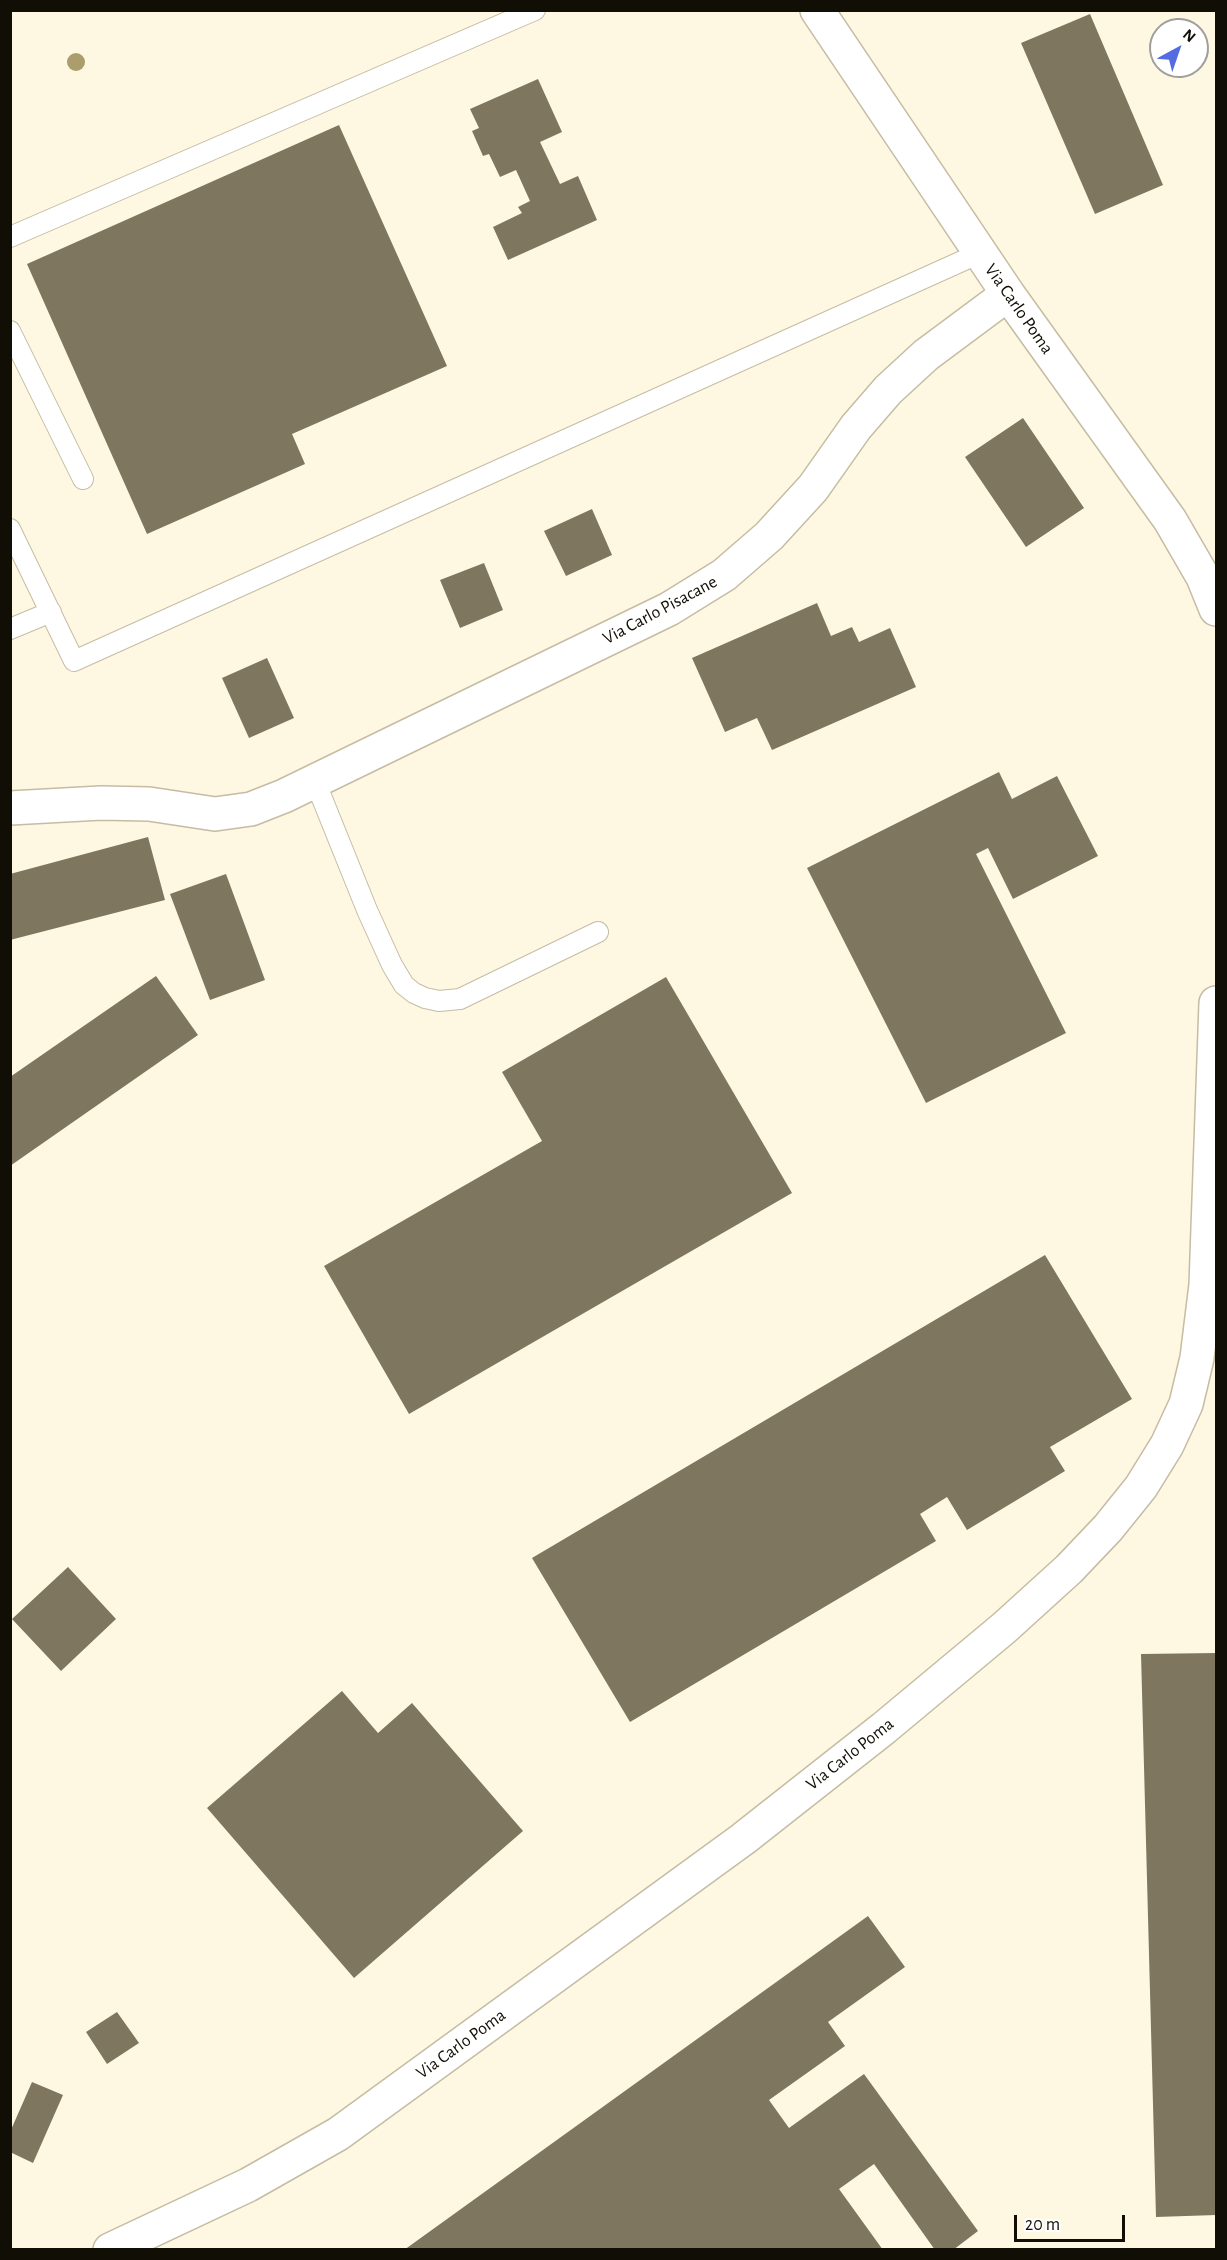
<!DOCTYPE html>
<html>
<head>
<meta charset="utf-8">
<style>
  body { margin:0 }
  #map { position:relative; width:1227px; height:2260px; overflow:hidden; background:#fef7e2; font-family:"Alegreya Sans",sans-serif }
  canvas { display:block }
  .frame { position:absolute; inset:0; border:12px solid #110e06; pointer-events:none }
  .north { position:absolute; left:1149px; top:18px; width:60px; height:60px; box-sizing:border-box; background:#fff; border:2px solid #a09f9b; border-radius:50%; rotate:40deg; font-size:16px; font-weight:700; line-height:24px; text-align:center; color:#110e06 }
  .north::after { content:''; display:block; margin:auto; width:21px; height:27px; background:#546be1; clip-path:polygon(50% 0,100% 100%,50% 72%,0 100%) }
  .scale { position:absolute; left:1014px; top:2215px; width:111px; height:27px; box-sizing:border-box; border:3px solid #110e06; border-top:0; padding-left:8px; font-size:18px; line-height:21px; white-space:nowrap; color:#110e06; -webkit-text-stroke:4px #fff; paint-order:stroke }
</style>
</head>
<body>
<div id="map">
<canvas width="1227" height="2260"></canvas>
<div class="frame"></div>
<div class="north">N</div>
<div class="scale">20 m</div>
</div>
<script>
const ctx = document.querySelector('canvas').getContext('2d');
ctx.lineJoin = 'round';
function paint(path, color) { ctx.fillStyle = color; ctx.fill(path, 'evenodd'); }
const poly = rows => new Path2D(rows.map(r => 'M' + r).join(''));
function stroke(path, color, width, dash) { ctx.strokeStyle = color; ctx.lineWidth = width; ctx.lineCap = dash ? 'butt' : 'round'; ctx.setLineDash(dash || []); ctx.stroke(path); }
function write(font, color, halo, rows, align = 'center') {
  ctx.font = font + ' "Alegreya Sans",sans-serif'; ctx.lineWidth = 4.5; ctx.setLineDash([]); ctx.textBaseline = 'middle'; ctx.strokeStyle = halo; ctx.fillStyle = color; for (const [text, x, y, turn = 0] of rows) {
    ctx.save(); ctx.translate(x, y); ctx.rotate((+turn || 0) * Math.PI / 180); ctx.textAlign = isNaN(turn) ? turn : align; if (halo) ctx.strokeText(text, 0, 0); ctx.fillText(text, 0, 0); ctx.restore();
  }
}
paint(poly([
  [1090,14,1163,185,1095,214,1021,43],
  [538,79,562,132,540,142,560,184,578,176,597,220,508,260,493,227,522,213,518,207,530,201,516,170,500,177,489,154,483,156,472,131,479,128,470,109],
  [339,125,447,366,292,434,305,464,147,534,27,264],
  [1023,418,1084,508,1026,547,965,457],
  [592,509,612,555,566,576,544,531],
  [484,563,503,610,460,628,440,580],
  [817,603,831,636,852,627,859,642,890,628,916,687,772,750,757,718,725,732,692,658],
  [267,658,294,718,249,738,222,678],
  [999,772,1012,799,1057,776,1098,856,1013,899,988,848,976,854,1066,1033,926,1103,807,868],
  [148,837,165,900,10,940,10,874],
  [226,874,265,980,210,1000,170,894],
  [156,976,198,1035,10,1166,10,1077],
  [666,977,792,1193,409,1414,324,1266,542,1141,502,1072],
  [1045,1255,1132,1399,1050,1447,1065,1471,967,1530,947,1497,920,1514,936,1541,630,1722,532,1558],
  [68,1567,116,1619,61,1671,12,1619],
  [1216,1653,1216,2215,1156,2217,1141,1654],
  [342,1691,378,1733,412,1703,523,1831,354,1978,207,1808],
  [868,1916,905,1967,828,2022,845,2046,769,2100,789,2128,864,2074,978,2231,953,2250,935,2250,874,2164,839,2189,883,2250,404,2250],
  [117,2012,139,2043,107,2064,86,2032],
  [32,2082,63,2095,33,2163,10,2152,10,2132]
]), '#7e765e');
const lane = poly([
  [10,237,535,10],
  [10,331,83,479],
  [10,529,74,661,980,253],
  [10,629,51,612],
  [315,781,367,910,392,965,404,985,414,993,425,998,439,1001,460,999,598,932]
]);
const street = poly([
  [817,10,1008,294,1170,520,1203,577,1216,609],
  [10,808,101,803,149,804,215,814,251,809,284,796,669,609,724,575,769,536,813,488,856,427,888,390,926,355,1008,294],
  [110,2250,248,2185,338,2134,743,1839,884,1728,1004,1628,1069,1569,1108,1528,1141,1487,1167,1445,1186,1404,1197,1358,1206,1285,1216,1003]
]);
stroke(lane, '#c5bca3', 22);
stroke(street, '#c5bca3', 36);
stroke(lane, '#fff', 20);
stroke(street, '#fff', 33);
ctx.fillStyle = '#ac9d6c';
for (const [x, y] of [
  [76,62]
]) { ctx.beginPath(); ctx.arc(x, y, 9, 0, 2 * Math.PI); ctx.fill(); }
write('18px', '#110e06', '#fff', [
  ["Via Carlo Poma",1019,309,55],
  ["Via Carlo Pisacane",660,610,-28],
  ["Via Carlo Poma",850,1754,-38],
  ["Via Carlo Poma",461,2044,-36]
]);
</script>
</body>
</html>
